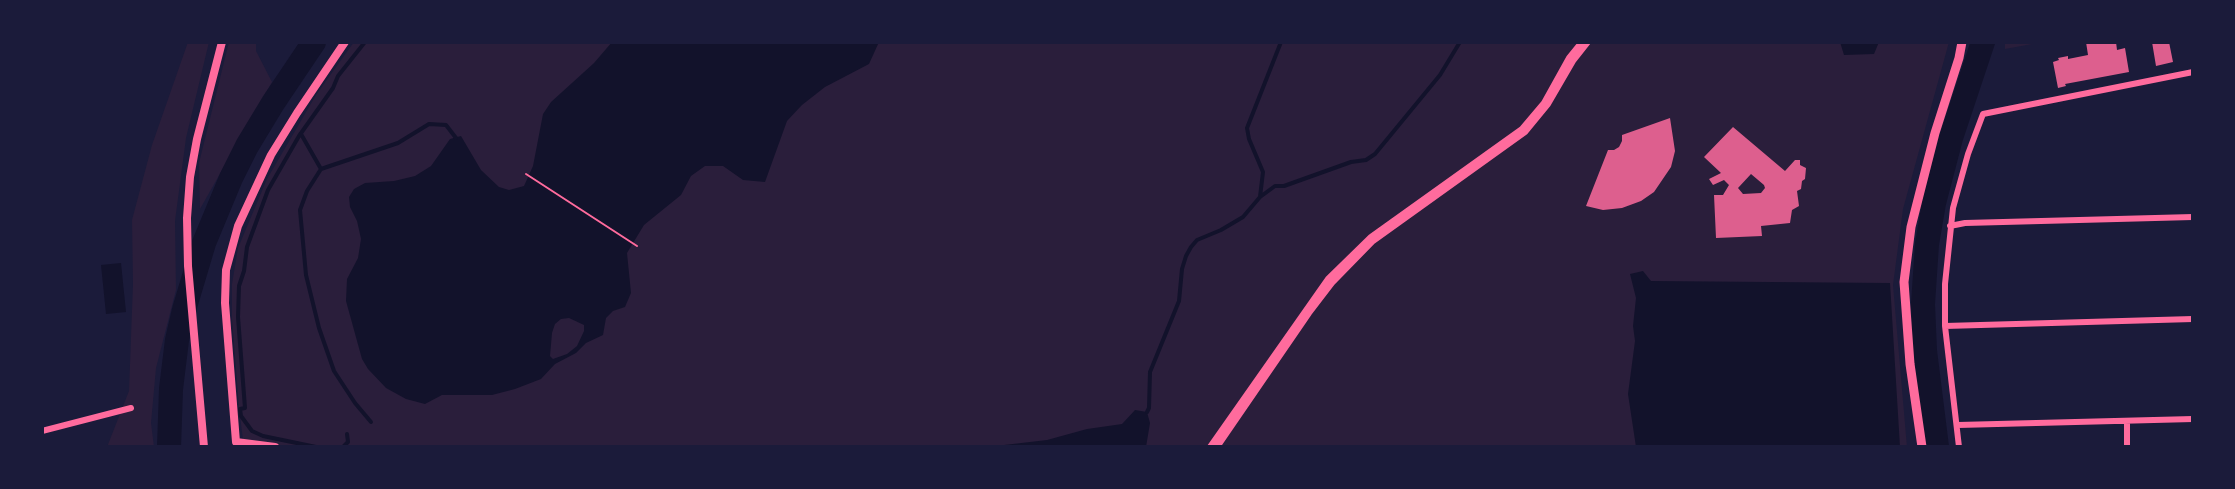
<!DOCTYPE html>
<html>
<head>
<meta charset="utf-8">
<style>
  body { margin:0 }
  #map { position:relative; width:2235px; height:489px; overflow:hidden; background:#1b1b3a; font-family:"Public Sans",sans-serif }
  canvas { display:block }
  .frame { position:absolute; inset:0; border:44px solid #1b1b3a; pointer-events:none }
</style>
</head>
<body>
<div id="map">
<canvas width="2235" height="489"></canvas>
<div class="frame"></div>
</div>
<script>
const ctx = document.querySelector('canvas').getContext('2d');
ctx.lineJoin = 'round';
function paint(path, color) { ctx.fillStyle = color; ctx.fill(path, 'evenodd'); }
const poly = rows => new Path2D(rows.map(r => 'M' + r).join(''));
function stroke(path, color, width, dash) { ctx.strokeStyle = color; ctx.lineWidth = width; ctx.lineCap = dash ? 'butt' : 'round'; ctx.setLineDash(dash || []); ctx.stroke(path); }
paint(poly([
  [188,42,209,42,186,138,175,221,176,290,156,368,151,423,154,447,107,447,129,391,133,284,132,220,152,145],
  [229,42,256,42,256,51,272,82,200,209,199,163],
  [354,42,1949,42,1903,209,1893,285,1907,447,244,447,239,409,232,319,232,284,238,248,267,179,316,95],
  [2005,42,2043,42,2005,49]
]), '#2a1e3b');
paint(poly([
  [612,42,879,42,869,64,825,87,802,105,787,121,765,182,743,180,723,166,705,166,691,176,681,195,644,225,627,253,631,293,625,307,613,311,606,318,603,335,586,343,576,353,555,364,541,379,515,389,492,395,442,395,425,404,406,399,386,388,368,369,362,359,346,301,347,279,358,258,361,239,357,221,350,207,349,197,354,189,365,183,394,181,415,176,431,166,450,139,461,136,481,170,499,187,509,190,524,186,533,166,543,114,551,102,594,63],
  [569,318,584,325,584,331,577,346,567,354,553,359,550,356,552,333,555,324,561,319],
  [1840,42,1879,42,1874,54,1844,55],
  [121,263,126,312,106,314,101,265],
  [1643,271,1651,281,1890,283,1900,447,1636,447,1628,394,1635,341,1633,326,1636,298,1630,274],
  [1135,410,1147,412,1150,423,1146,447,987,447,1047,440,1087,429,1122,424]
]), '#12122b');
stroke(poly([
  [301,134,321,169,398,143,429,124,446,125,456,138],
  [321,169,307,191,300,210,306,275,319,328,334,371,355,403,371,422],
  [1260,197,1263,172,1249,139,1247,128,1281,42],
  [1147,412,1149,408,1150,372,1179,301,1182,269,1186,256,1191,247,1197,240,1221,230,1243,217,1260,197,1275,186,1284,186,1351,162,1366,160,1375,154,1440,75,1460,42],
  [316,447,263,436,252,431,241,416,240,409,245,408,238,317,239,286,244,271,247,247,268,190,299,136,333,88,338,76,365,42],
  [343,447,348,442,347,434]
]), '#12122b', 4);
stroke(poly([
  [169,447,171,389,177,340,184,310,204,243,231,178,247,146,273,103,314,42],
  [1937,447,1925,351,1923,304,1927,244,1934,203,1951,138,1983,42]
]), '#12122b', 24);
paint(poly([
  [2086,42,2116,42,2117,50,2125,48,2129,72,2065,84,2066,86,2058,88,2053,62,2059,60,2058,58,2068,56,2068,59,2088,55],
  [2152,42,2169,42,2173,62,2156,66],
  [1670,118,1675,151,1671,167,1654,192,1641,201,1622,208,1603,210,1586,206,1608,150,1614,150,1619,147,1622,141,1622,135],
  [1733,127,1785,171,1795,160,1800,160,1800,165,1806,168,1805,179,1802,181,1801,189,1797,191,1799,206,1792,210,1790,223,1761,226,1762,236,1716,238,1714,195,1723,195,1729,185,1724,180,1713,185,1709,179,1721,173,1704,157],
  [1751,174,1764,185,1765,188,1761,193,1743,194,1738,188]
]), '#dd5f8e');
stroke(poly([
  [526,174,637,246]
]), '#ff6b9d', 2);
stroke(poly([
  [1950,226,1965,223,2193,217],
  [1945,326,2193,319],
  [1958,425,2193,419],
  [42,431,131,408],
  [1210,447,1328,279,1371,237,1522,129,1544,103,1569,58,1582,42],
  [1217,447,1309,313,1332,283,1373,241,1525,132,1548,104,1573,61,1588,42],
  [1959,447,1945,326,1945,284,1953,208,1968,154,1983,114,2193,72],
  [2127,447,2127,421]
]), '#ff6b9d', 6);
stroke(poly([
  [204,447,188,266,187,218,190,177,197,139,222,42],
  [275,447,236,442,225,303,226,270,238,226,271,155,297,113,345,42]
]), '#ff6b9d', 8);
stroke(poly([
  [1922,447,1910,364,1904,282,1911,227,1935,133,1959,58,1962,42]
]), '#ff6b9d', 9);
</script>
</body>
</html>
